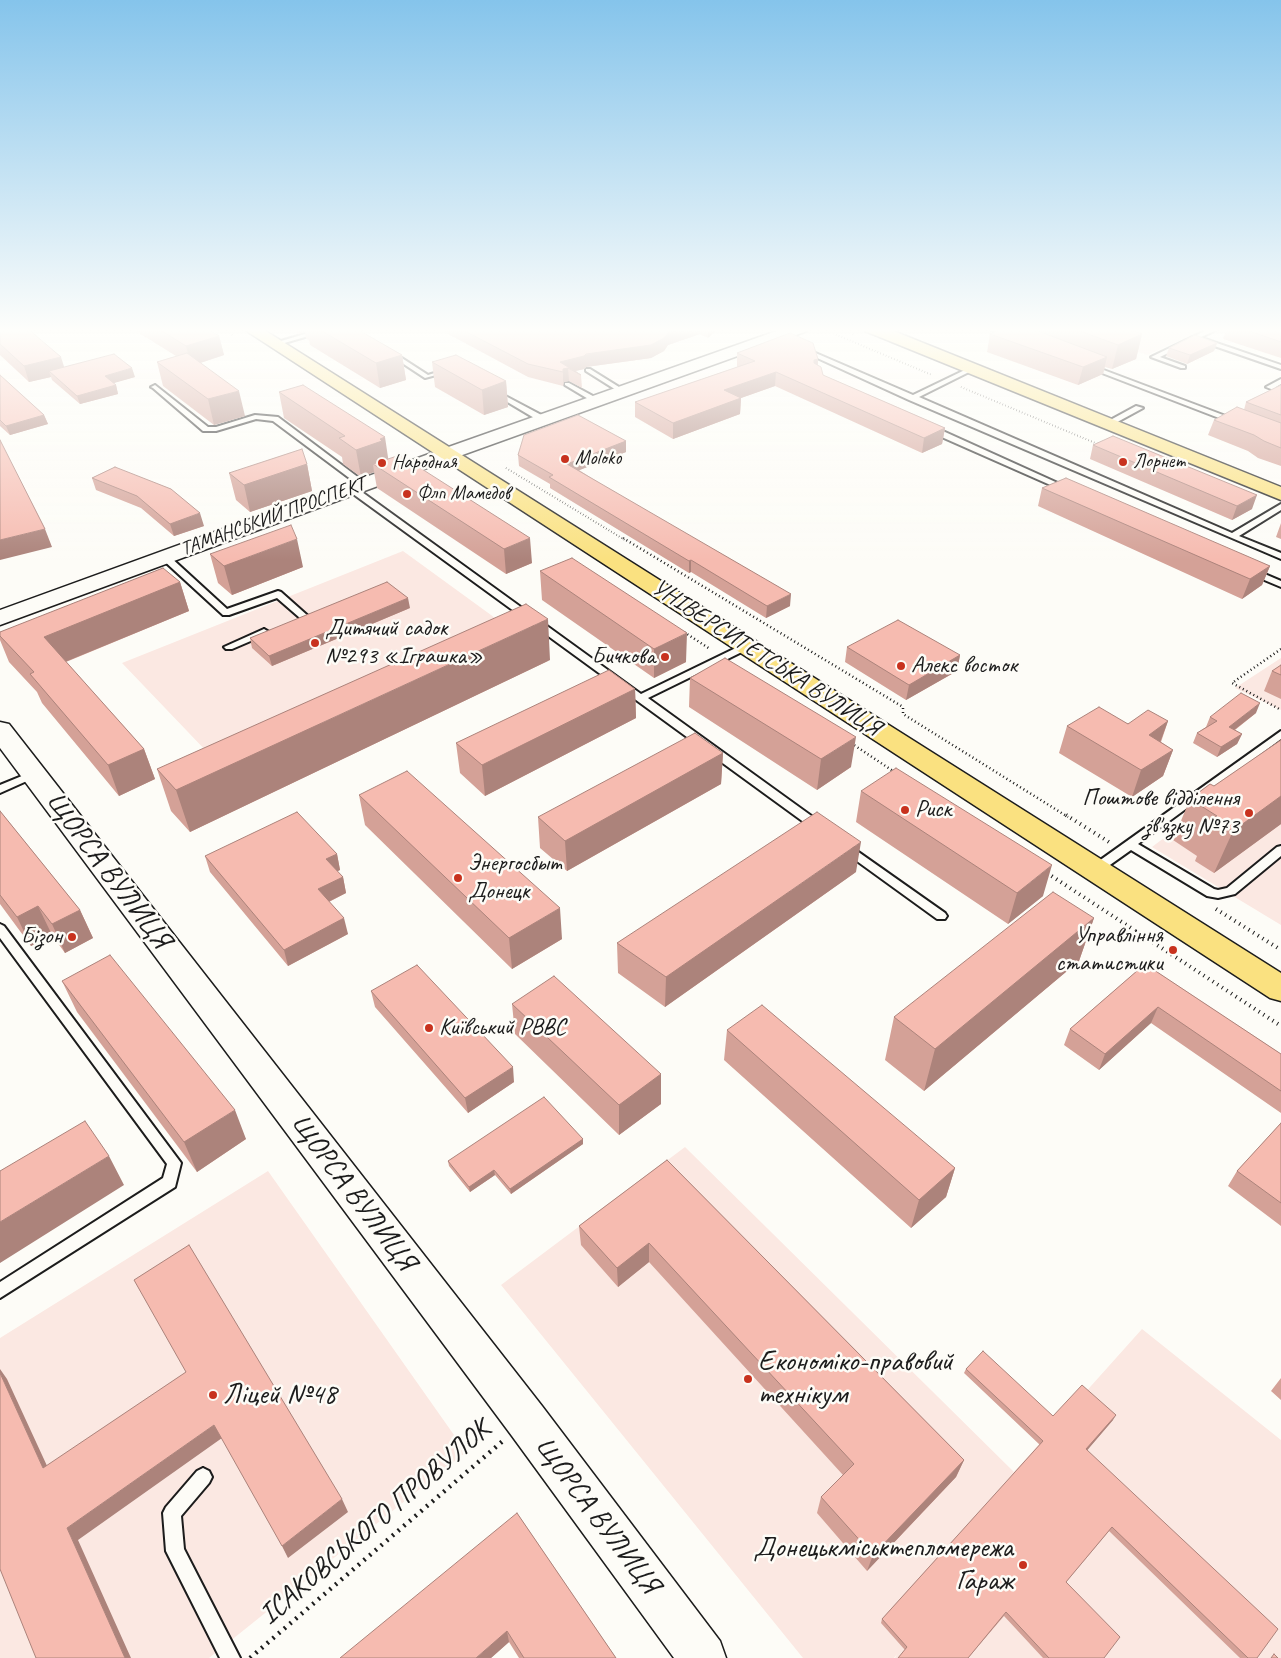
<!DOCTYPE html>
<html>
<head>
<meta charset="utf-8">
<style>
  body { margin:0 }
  canvas { display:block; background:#fdfcf7 }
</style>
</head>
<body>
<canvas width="1281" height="1658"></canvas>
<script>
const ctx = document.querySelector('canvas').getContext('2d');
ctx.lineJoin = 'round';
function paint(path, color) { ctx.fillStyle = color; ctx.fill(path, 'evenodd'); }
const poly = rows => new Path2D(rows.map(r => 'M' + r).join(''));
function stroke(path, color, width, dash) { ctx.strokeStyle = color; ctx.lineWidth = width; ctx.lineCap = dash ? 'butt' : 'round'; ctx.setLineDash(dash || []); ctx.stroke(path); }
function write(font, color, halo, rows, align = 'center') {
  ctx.font = font + ' Caveat,sans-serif'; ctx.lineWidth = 5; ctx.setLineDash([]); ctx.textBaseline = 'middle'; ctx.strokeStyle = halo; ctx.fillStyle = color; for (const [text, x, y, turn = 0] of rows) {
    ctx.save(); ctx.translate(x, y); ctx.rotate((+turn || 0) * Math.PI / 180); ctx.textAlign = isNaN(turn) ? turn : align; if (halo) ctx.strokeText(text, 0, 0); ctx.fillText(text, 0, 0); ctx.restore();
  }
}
paint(poly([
  [1072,328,1208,328,1147,355],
  [403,551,502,623,209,754,122,663],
  [1281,658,1281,710,1235,688],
  [1281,749,1281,925,1152,847],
  [685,1147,1014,1472,1142,1329,1281,1440,1281,1658,895,1658,897,1654,894,1658,803,1658,501,1285],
  [268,1171,466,1452,209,1658,0,1658,0,1338]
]), '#fbe8e2');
const service = poly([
  [325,328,336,328,274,346,271,344,325,328],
  [986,328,996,328,1013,336,1008,337,986,328],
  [1211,328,1220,328,1160,357,1185,366,1185,368,1181,368,1151,357,1211,328],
  [1202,338,1281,365,1281,369,1200,341,1199,340,1202,338],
  [804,348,913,395,969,368,973,368,973,370,919,397,1232,533,1281,504,1281,510,1239,536,1281,553,1281,559,909,400,802,351,802,349,804,348],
  [390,353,394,353,428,375,448,369,451,371,425,378,390,355,390,353],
  [1089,366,1093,366,1239,421,1232,423,1089,368,1089,366],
  [586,369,590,369,627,392,621,393,586,371,586,369],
  [1281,379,1281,384,1276,387,1281,389,1281,393,1266,387,1281,379],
  [565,383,569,383,602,401,595,403,565,385,565,383],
  [155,385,208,427,216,427,255,415,278,417,367,484,360,486,273,421,256,419,216,431,203,431,153,388,151,387,155,385],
  [496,391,547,418,548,420,541,422,494,394,492,393,496,391],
  [1136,406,1143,408,1110,426,1103,424,1136,406],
  [928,427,934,427,1071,489,1064,491,928,431,928,427],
  [349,487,355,487,641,694,744,644,750,644,750,648,648,698,824,825,826,828,824,831,816,831,349,491,349,487],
  [165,554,168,555,227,609,278,591,281,592,308,616,306,618,300,618,277,598,229,615,223,615,162,559,162,555,165,554],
  [1253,569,1281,581,1281,587,1250,574,1250,570,1253,569],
  [264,629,269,632,267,634,232,649,226,649,224,647,264,629],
  [1281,731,1281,739,1138,844,1214,889,1218,890,1227,888,1277,847,1281,846,1281,856,1235,894,1218,898,1207,896,1131,850,1100,872,1092,872,1090,869,1092,866,1281,731],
  [34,771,38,772,39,774,38,776,0,793,0,785,34,771],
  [847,844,945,913,947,916,945,919,937,919,843,851,841,848,847,844],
  [0,924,4,926,181,1163,175,1187,0,1298,0,1282,163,1178,167,1164,0,938,0,924],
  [203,1468,209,1471,212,1477,209,1483,181,1516,184,1549,240,1658,220,1658,166,1551,163,1513,166,1507,197,1471,203,1468]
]);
const tertiary = poly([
  [785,328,809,328,807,331,454,458,0,625,0,610,440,450,785,328],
  [0,722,9,724,542,1406,720,1641,726,1658,674,1658,512,1436,0,748,0,722]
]);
const primary = poly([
  [242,328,261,328,1281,973,1281,1001,1270,998,242,328],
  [863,328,886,328,1281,487,1281,500,865,331,863,328]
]);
stroke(service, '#1c1c1c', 4);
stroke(tertiary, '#1c1c1c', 3);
stroke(primary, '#1c1c1c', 3);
stroke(poly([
  [222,328,234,336],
  [839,328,855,335],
  [825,330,932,375],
  [818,333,830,328],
  [961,387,1100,445],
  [506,468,625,540]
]), '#1c1c1c', 2, [0.5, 2.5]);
stroke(poly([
  [623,538,903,707,903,714,1068,817],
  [684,632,710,649],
  [1281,649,1232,683,1281,710],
  [851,743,896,773]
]), '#1c1c1c', 2.5, [1, 3]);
stroke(poly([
  [1066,815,1109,842],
  [1047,873,1281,1026],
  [1216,909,1281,950]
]), '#1c1c1c', 4, [1, 4.5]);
stroke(poly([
  [250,1658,504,1440]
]), '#1c1c1c', 4.5, [2, 5.5]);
paint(service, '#fdfcf7');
paint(tertiary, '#fdfcf7');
paint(primary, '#fae180');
paint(poly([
  [0,328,64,367,135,377,113,383,116,385,118,394,80,404,52,380,51,377,29,382,0,355],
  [131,328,206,328,219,336,224,355,200,363,245,416,214,425,163,386,157,362,176,356],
  [291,328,355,328,402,355,406,380,380,388,310,345,309,340,306,339,305,332,299,334],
  [437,328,718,328,708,338,700,334,668,345,664,351,651,358,586,367,584,369,576,371,581,375,582,388,569,381,564,382,563,386,528,377],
  [1006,328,1125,328,1142,334,1136,359,1112,369,1105,367,1103,374,1078,385,987,352,990,334],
  [1227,328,1281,328,1281,358,1223,339],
  [1217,343,1214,351,1187,364,1166,356,1169,348],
  [737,353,818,359,818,366,823,375,945,428,942,444,922,453,775,386,741,398,740,414,673,439,635,417,635,402,737,367],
  [432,362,506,381,508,407,484,415,435,387],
  [0,375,44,415,48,424,10,435,0,426],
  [1281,385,1281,466,1258,458,1248,451,1208,435,1214,420,1244,410,1246,402],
  [279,392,389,459,532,563,506,574,377,488,374,472,361,477,343,464,342,457,284,418],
  [626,441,626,452,579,470,790,606,766,618,691,572,689,573,550,488,550,484,519,466,518,455],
  [1093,445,1252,509,1232,520,1090,459],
  [307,464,312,491,250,512,236,500,229,473],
  [115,467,204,526,174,536,141,508,96,490,92,478],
  [1042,488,1270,566,1262,585,1242,599,1038,506],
  [1281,523,1281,539,1276,537],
  [210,554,303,567,232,595,218,583],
  [540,571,686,662,654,678,542,600],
  [180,582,189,611,66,662,144,749,155,779,119,796,42,703,37,692,9,662,0,640,0,632],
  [410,608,272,666,252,648,250,638],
  [847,647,960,655,957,671,906,700,845,662],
  [550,660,190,832,171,811,157,769],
  [1281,665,1281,699,1264,691,1272,671],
  [690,678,851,767,817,790,689,707],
  [635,689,636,718,485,796,460,773,456,743],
  [1256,713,1235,730,1242,734,1237,744,1217,757,1193,743,1197,733,1206,727,1210,717],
  [1168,721,1161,742,1173,750,1163,776,1132,797,1059,753,1067,726],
  [1281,739,1281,824,1214,873,1195,861,1197,856,1173,840,1190,799,1214,786,1280,741],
  [723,753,721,784,567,871,540,848,538,817],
  [861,791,1043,896,1008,924,856,822],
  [359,795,562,939,512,969,365,825],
  [0,811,80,910,93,938,65,953,52,935,31,946,0,904],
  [337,854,340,870,337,871,343,877,346,893,329,902,348,934,288,966,210,872,205,856],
  [856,872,665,1007,618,973,617,943],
  [1094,918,1079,961,924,1091,885,1060,894,1017],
  [1145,964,1281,1054,1281,1113,1151,1023,1099,1070,1064,1045,1070,1029],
  [62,981,246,1139,197,1172,77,1012],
  [371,991,514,1082,468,1113,375,1007],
  [512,1004,661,1074,661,1104,619,1135,515,1034],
  [727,1030,955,1168,946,1197,911,1228,724,1060],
  [1281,1123,1281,1226,1228,1186,1237,1171],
  [583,1139,583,1144,511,1194,495,1175,470,1192,449,1166,448,1161],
  [667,1160,964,1460,956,1477,867,1571,817,1513,821,1497,843,1475,649,1262,618,1287,581,1245,579,1226],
  [966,1369,1053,1416,1113,1420,1087,1450,1257,1658,1240,1658,1109,1531,1066,1582,1104,1658,1043,1658,1004,1616,968,1658,898,1658,905,1650,881,1623,882,1619,1040,1445,964,1373],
  [1281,1378,1281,1400,1271,1391],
  [517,1513,616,1658,519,1658,509,1642,491,1658]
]), '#d4a197');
paint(poly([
  [298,328,305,328,305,332,299,334],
  [681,328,700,328,700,334,668,345,664,351,651,358,586,367,584,369,575,371,568,368,569,381,564,382,563,386,563,372,560,362,669,332],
  [708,328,718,328,708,338],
  [1142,334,1136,359,1112,369,1118,345],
  [219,336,224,355,191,366,186,346],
  [1217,343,1214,351,1187,364,1190,355],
  [402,355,406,380,380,388,376,363],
  [61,357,66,373,49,371,51,377,29,382,24,366],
  [1107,357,1103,374,1078,385,1083,367],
  [818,359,817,374,813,375,814,360],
  [132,368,135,377,107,385,105,376],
  [776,372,775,386,741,398,740,414,673,439,673,423,724,390],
  [506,381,508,407,484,415,482,390],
  [116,385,118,394,80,404,77,396],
  [239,391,245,416,214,425,208,399],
  [44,415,48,424,10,435,6,426],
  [945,428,942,444,922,453,924,438],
  [385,437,389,464,373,464,374,472,361,477,356,450],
  [626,441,626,452,567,475,567,464],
  [307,464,312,491,250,512,244,485],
  [1257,495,1252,509,1232,520,1237,506],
  [200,513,204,526,174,536,170,524],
  [45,529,52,547,0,560,0,540],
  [530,538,532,563,506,574,504,549],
  [297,539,303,567,232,595,224,566],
  [691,560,691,572,689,573,689,561],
  [1270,566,1262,585,1242,599,1250,579],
  [180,582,189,611,55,666,44,637],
  [791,594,790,606,766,618,767,606],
  [408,598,410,608,272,666,269,656],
  [548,619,550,660,190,832,176,790],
  [687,633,686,662,654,678,654,649],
  [960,655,957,671,906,700,909,685],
  [635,689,636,718,485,796,482,765],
  [1260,703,1256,713,1225,737,1229,727],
  [1168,721,1158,748,1149,735],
  [1242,734,1237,744,1217,757,1221,747],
  [856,737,851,767,817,790,821,759],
  [144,749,155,779,119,796,108,765],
  [1173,750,1163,776,1132,797,1141,770],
  [723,753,721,784,567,871,565,841],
  [1281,796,1281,824,1214,873,1233,831],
  [861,842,856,872,665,1007,666,977],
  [337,854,340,870,330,875,326,859],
  [1052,865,1043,896,1008,924,1017,893],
  [343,877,346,893,322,905,318,889],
  [38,906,52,935,31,946,17,917],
  [560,908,562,939,512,969,509,938],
  [80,910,93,938,65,953,52,924],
  [344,918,348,934,288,966,284,950],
  [1094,918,1079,961,924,1091,935,1049],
  [1158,1007,1151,1023,1099,1070,1105,1054],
  [513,1067,514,1082,468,1113,465,1098],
  [661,1074,661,1104,619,1135,619,1105],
  [235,1110,246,1139,197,1172,184,1142],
  [583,1139,583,1144,511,1194,510,1189],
  [109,1156,124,1185,0,1263,0,1222],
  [955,1168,946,1197,911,1228,919,1200],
  [494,1170,495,1175,470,1192,469,1187],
  [649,1243,649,1262,618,1287,617,1268],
  [0,1369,7,1379,54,1481,43,1468,0,1373],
  [1116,1415,1113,1420,1084,1454,1086,1449],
  [214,1425,222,1438,78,1540,131,1658,125,1658,67,1528],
  [964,1460,956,1477,867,1571,873,1555],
  [342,1499,348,1512,288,1558,282,1546],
  [507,1631,509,1642,491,1658,476,1658]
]), '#ac837b');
const building = poly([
  [0,328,27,328,61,357,24,366,0,344,0,328],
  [157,328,206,328,219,336,186,346,157,328],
  [317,328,355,328,402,355,376,363,317,328],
  [459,328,681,328,669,332,664,338,651,345,586,354,584,356,560,362,581,375,568,368,563,369,563,372,528,364,459,328],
  [1006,328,1030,328,1107,357,1083,367,990,334,1006,328],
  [1072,328,1125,328,1142,334,1118,345,1072,328],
  [1241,328,1277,328,1281,329,1281,342,1241,328],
  [790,333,813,343,818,359,814,360,814,363,821,367,823,375,945,428,924,438,776,372,724,390,741,398,673,423,635,402,755,361,737,353,790,333],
  [1195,335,1217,343,1190,355,1169,348,1195,335],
  [187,353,239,391,208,399,157,362,187,353],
  [114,354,132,368,105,376,116,385,77,396,49,371,114,354],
  [456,355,506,381,482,390,432,362,456,355],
  [0,375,44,415,6,426,0,420,0,375],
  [303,385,385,437,380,439,382,441,356,450,339,438,345,436,279,392,303,385],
  [1281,385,1281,415,1246,402,1281,385],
  [1237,407,1281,423,1281,448,1264,441,1254,435,1214,420,1237,407],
  [578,415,626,441,567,464,791,594,767,606,691,560,689,561,549,477,553,475,518,455,524,435,578,415],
  [1113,436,1257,495,1237,506,1093,445,1113,436],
  [0,440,45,529,0,540,0,440],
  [302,449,307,464,244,485,229,473,302,449],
  [400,455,530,538,504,549,373,464,400,455],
  [115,467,171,489,200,513,170,524,137,496,92,478,115,467],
  [1066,478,1270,566,1250,579,1042,488,1066,478],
  [291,525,297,539,224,566,210,554,291,525],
  [572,558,687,633,654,649,540,571,572,558],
  [163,568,180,582,44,637,144,749,108,765,30,674,34,672,0,636,0,632,163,568],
  [387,582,408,598,269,656,250,638,387,582],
  [526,604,548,619,176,790,157,769,526,604],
  [898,620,960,655,909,685,847,647,898,620],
  [725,658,856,737,821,759,690,678,725,658],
  [1281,665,1281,675,1272,671,1281,665],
  [609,670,635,689,482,765,456,743,609,670],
  [1241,693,1260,703,1229,727,1242,734,1221,747,1197,733,1217,721,1210,717,1241,693],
  [1099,707,1128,724,1148,710,1168,721,1149,735,1173,750,1141,770,1067,726,1099,707],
  [695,733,723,753,565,841,538,817,695,733],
  [1281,740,1281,796,1233,831,1213,819,1217,816,1190,799,1210,784,1214,786,1281,740],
  [896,768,1052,865,1017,893,861,791,896,768],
  [407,771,560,908,509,938,359,795,407,771],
  [0,811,80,910,52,924,38,906,17,917,0,895,0,811],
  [297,812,337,854,326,859,343,877,318,889,344,918,284,950,205,856,297,812],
  [817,812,861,842,666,977,617,943,817,812],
  [1053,892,1094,918,935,1049,894,1017,1053,892],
  [110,955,235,1110,184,1142,62,981,110,955],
  [1145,964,1281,1054,1281,1091,1158,1007,1105,1054,1070,1029,1145,964],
  [417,965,513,1067,465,1098,371,991,417,965],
  [554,976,661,1074,619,1105,512,1004,554,976],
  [762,1005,955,1168,919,1200,727,1030,762,1005],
  [544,1097,583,1139,510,1189,494,1170,469,1187,448,1161,544,1097],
  [85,1121,109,1156,0,1222,0,1171,85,1121],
  [1281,1123,1281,1203,1237,1171,1281,1123],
  [667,1160,964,1460,873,1555,821,1497,854,1464,649,1243,617,1268,579,1226,667,1160],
  [189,1245,342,1499,282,1546,214,1425,67,1528,125,1658,36,1658,0,1569,0,1373,43,1468,186,1372,134,1280,189,1245],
  [983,1351,1053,1416,1082,1385,1116,1415,1086,1449,1278,1629,1257,1658,1248,1658,1112,1527,1066,1582,1120,1637,1104,1658,1049,1658,1006,1612,968,1658,898,1658,907,1647,882,1619,1043,1441,966,1369,983,1351],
  [517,1513,616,1658,524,1658,507,1631,476,1658,340,1658,517,1513],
  [1274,1654,1278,1658,1271,1658,1274,1654]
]);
paint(building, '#f6bbb0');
stroke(building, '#ac837b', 1);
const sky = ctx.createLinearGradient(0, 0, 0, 560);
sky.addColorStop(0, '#85c4eb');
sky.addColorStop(0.59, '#fefefb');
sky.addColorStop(1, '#fefefb00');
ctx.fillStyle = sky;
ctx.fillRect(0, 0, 1281, 560);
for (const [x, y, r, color] of [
  [565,459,5,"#c8321e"],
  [1123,462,5,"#c8321e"],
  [382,463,5,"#c8321e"],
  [407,494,5,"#c8321e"],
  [315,643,5,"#c8321e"],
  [665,657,5,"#c8321e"],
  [901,666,5,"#c8321e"],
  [905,810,5,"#c8321e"],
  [1249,813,5,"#c8321e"],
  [458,878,5,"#c8321e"],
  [72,937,5,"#c8321e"],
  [1173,950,5,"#c8321e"],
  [429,1028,5,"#c8321e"],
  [748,1379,5,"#c8321e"],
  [213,1395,5,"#c8321e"],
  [1023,1565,5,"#c8321e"]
]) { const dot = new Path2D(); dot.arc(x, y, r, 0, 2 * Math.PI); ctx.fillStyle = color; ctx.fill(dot); stroke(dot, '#fdfcf7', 2); }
write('20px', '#1c1c1c', '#fdfcf7', [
  ["Moloko",575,459],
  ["Лорнет",1133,462],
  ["Народная",392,463],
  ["Флп Мамедов",417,494]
], 'left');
write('20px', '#1c1c1c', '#fdfcf7', [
  ["ТАМАНСЬКИЙ ПРОСПЕКТ",273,517,-20]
]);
write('24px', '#1c1c1c', '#fdfcf7', [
  ["Дитячий садок",325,629],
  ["№293 «Іграшка»",325,657],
  ["Бичкова",655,657,"right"],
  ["Алекс восток",911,666],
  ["Поштове відділення",1239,799,"right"],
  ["зв'язку №73",1239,827,"right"],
  ["Риск",915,810],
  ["Энергосбыт",468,864],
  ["Донецк",468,892],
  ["Управління",1163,936,"right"],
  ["статистики",1163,964,"right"],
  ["Бізон",62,937,"right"],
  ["Київський РВВС",439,1028]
], 'left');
write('24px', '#1c1c1c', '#fdfcf7', [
  ["УНІВЕРСИТЕТСЬКА ВУЛИЦЯ",766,658,33]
]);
write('29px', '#1c1c1c', '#fdfcf7', [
  ["ЩОРСА ВУЛИЦЯ",108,871,53],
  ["ЩОРСА ВУЛИЦЯ",353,1193,53],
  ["ЩОРСА ВУЛИЦЯ",597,1516,53],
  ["ІСАКОВСЬКОГО ПРОВУЛОК",375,1523,-41]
]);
write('29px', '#1c1c1c', '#fdfcf7', [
  ["Економіко-правовий",758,1362],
  ["технікум",758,1395],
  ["Ліцей №48",223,1395],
  ["Донецькміськтепломережа",1013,1548,"right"],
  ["Гараж",1013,1581,"right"]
], 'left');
</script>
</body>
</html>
